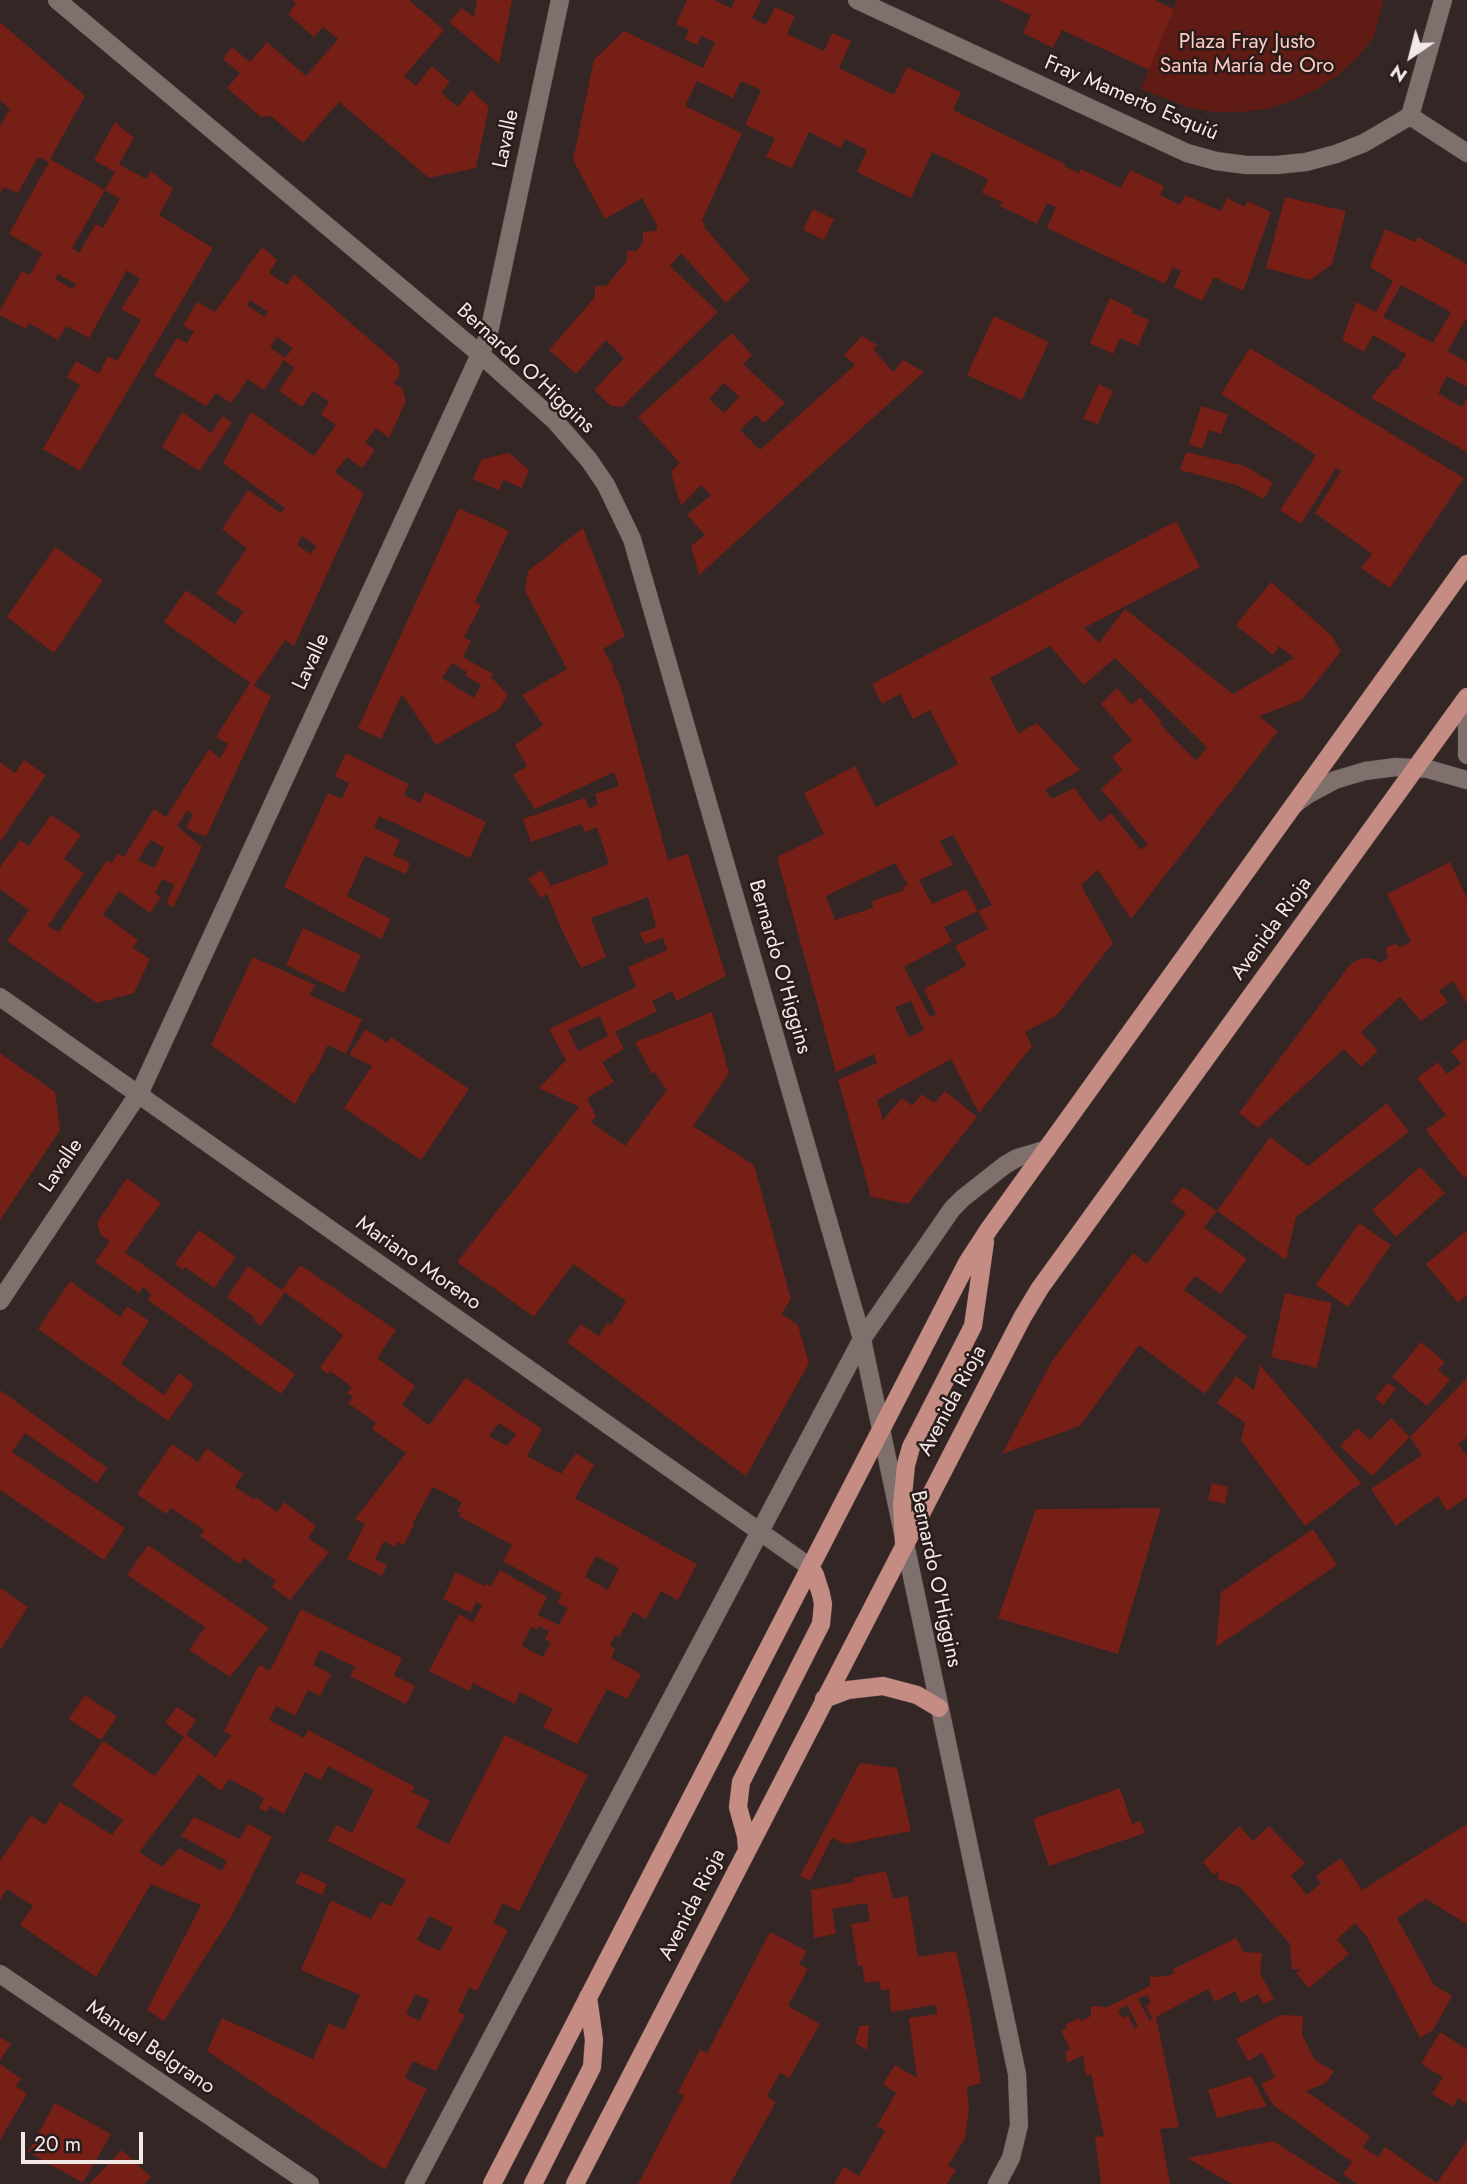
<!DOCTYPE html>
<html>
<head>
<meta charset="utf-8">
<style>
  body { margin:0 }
  #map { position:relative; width:1467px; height:2184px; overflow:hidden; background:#332624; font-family:Jost,sans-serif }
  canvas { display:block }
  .north { position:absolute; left:1376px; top:21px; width:70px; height:70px; -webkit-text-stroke:5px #291c1a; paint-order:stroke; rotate:215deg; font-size:19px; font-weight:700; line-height:28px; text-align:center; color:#f2e9e7 }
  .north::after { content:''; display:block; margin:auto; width:24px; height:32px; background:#f2e9e7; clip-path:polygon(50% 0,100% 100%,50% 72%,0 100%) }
  .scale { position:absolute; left:21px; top:2132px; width:122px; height:32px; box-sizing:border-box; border:4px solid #f2e9e7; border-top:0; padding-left:9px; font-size:21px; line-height:24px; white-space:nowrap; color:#f2e9e7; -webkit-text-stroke:5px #291c1a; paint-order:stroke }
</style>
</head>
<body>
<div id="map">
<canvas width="1467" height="2184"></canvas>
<div class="north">N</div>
<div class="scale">20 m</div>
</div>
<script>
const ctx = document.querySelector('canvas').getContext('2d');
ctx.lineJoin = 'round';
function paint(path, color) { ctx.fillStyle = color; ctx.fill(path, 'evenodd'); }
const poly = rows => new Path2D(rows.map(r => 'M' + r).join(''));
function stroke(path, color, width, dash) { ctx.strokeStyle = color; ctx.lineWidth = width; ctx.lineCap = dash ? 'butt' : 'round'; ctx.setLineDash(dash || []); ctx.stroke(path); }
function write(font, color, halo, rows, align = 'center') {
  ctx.font = font + ' Jost,sans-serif'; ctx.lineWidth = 5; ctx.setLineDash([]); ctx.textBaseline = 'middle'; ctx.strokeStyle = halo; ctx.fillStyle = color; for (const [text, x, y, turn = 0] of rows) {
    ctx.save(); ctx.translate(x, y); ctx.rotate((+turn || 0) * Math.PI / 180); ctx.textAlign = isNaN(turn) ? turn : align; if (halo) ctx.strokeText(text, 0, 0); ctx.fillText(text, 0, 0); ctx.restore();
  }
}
paint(poly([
  [1177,0,1384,0,1373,39,1356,59,1337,76,1315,90,1292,101,1267,109,1241,112,1215,112,1190,108,1141,89]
]), '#5f1b14');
paint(poly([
  [292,0,409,0,444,30,404,76,416,86,432,66,450,82,441,93,458,107,471,90,489,107,476,168,429,178,339,102,303,143,271,116,261,117,227,88,240,73,223,59,232,47,250,62,267,42,306,76,338,39,323,27,314,37,288,14,296,4],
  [477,0,512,0,499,64,449,22,462,8,474,17],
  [687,0,714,0,731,8,735,0,761,0,752,18,766,25,775,7,795,16,787,34,824,51,832,33,851,41,839,68,894,95,907,67,961,92,953,110,1065,164,1064,166,1079,173,1081,169,1121,188,1130,170,1164,186,1160,195,1180,205,1185,195,1221,211,1227,198,1245,207,1247,201,1271,212,1243,291,1214,277,1202,301,1174,287,1181,271,1173,267,1165,284,1047,228,1056,207,1047,203,1037,224,1000,206,1002,202,982,193,988,179,932,152,911,198,857,172,867,150,845,139,841,148,809,132,792,168,766,157,775,138,745,125,761,90,741,81,733,98,697,81,685,106,742,133,702,220,705,225,704,227,750,280,726,303,681,253,670,266,718,312,622,407,611,406,594,390,624,358,606,340,576,374,549,350,595,297,595,286,606,286,627,261,627,251,636,251,643,243,643,232,655,231,658,227,642,198,605,219,573,160,594,60,624,31,703,68,715,42,701,36,697,45,685,39,689,30,676,24],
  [998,0,1154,0,1174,9,1149,70,1062,30,1053,48,1023,33,1031,15],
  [0,22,85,96,50,159,105,190,72,248,79,253,96,224,103,228,120,199,105,190,115,172,94,160,115,122,134,138,119,164,146,179,151,171,173,189,159,215,213,248,80,471,43,449,80,385,67,377,76,361,99,374,108,356,117,361,141,320,121,309,140,279,127,270,89,338,66,326,58,340,29,323,26,329,0,315,0,310,22,271,30,275,42,253,9,234,49,162,38,157,18,193,4,187,0,193,0,126,10,109,0,100],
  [58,274,76,284,72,289,55,279],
  [1285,197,1346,211,1332,264,1310,280,1266,268],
  [813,209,834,219,824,240,803,230],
  [1385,229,1415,242,1418,237,1467,264,1467,321,1465,320,1448,351,1467,362,1467,387,1447,376,1438,393,1462,407,1467,397,1467,452,1371,398,1394,369,1397,370,1406,354,1373,335,1364,352,1342,340,1356,302,1376,312,1393,281,1370,267],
  [1401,285,1451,312,1433,343,1383,317],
  [262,247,277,260,269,273,287,285,294,274,398,364,400,375,394,383,403,390,406,401,389,438,376,428,365,443,375,450,362,468,347,457,335,472,364,493,294,646,285,640,254,686,271,696,206,837,186,828,193,814,187,811,177,826,202,847,173,908,167,902,174,885,162,879,155,893,161,897,150,913,119,891,103,915,138,940,133,948,150,959,134,993,97,1003,7,941,29,910,0,889,0,867,20,840,29,846,51,815,81,835,64,859,84,873,48,926,59,932,107,860,112,863,118,853,124,857,154,809,166,817,209,749,220,759,228,744,216,737,250,683,164,622,186,590,235,624,243,612,216,593,247,548,222,529,248,490,281,513,285,508,223,463,251,412,314,456,336,425,321,414,329,402,313,391,302,407,279,391,294,368,284,360,264,390,248,379,231,403,216,393,206,406,154,375,177,338,187,343,194,331,183,326,197,302,215,312],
  [250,300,268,312,264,317,247,305],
  [277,337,293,348,285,358,270,347],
  [302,536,316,546,310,554,297,545],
  [151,840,164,848,155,868,138,860],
  [1110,298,1133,309,1132,313,1149,320,1138,346,1120,338,1113,354,1090,343],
  [994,316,1049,342,1022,400,967,375],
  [732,333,752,355,743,364,785,403,764,423,756,415,740,430,760,450,855,365,844,355,862,336,877,345,873,349,893,372,903,360,924,372,699,575,691,546,705,535,687,515,711,495,701,485,681,506,671,472,680,463,638,417],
  [724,383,739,397,724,413,709,399],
  [1250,348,1464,478,1390,588,1361,568,1372,554,1315,513,1341,471,1336,468,1301,524,1280,510,1316,455,1221,394],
  [1099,384,1113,391,1098,424,1083,419],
  [1201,406,1228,414,1221,434,1209,430,1202,449,1189,444],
  [182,412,211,433,223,416,232,423,199,471,162,447],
  [1186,452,1245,466,1273,483,1264,499,1237,485,1180,470],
  [509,453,529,470,522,488,503,480,499,490,473,479,482,459],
  [459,508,509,531,475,602,481,605,464,637,471,641,463,657,493,674,491,677,508,695,499,709,436,745,402,694,381,739,358,728],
  [452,663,467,672,465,675,481,685,474,698,442,678],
  [1176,521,1200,567,1084,628,1099,643,1125,609,1233,694,1294,658,1279,646,1273,655,1236,625,1271,582,1331,635,1341,651,1302,700,1259,716,1278,731,1131,919,1098,870,1081,885,1113,943,1056,1016,1025,1032,1032,1046,979,1113,951,1059,877,1100,883,1120,902,1098,912,1106,922,1094,934,1103,945,1091,977,1117,908,1204,871,1197,838,1080,877,1063,874,1054,836,1072,777,857,824,834,804,793,855,766,876,807,958,764,930,710,913,719,900,694,882,704,872,684],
  [1050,646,1084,685,1115,658,1207,747,1196,761,1160,724,1162,722,1140,697,1132,705,1117,688,1101,704,1132,740,1112,757,1122,770,1101,789,1148,844,1141,850,1111,813,1100,822,1074,788,1052,799,1045,790,1080,770,1037,723,1018,733,990,678],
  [953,835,992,905,978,911,966,889,932,904,919,880,953,865,940,841],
  [895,863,908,885,902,887,904,890,872,901,873,908,835,920,826,896],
  [978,911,988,929,955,946,966,966,924,989,936,1014,930,1017,904,967,952,941,944,927],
  [911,1001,924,1030,909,1037,895,1007],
  [583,528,625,636,603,649,614,668,612,669,620,685,668,860,688,854,726,976,676,1001,672,991,652,1001,657,1011,615,1032,624,1049,602,1062,614,1082,587,1098,596,1116,591,1122,625,1146,668,1088,665,1089,655,1072,652,1074,635,1042,712,1012,729,1073,693,1126,754,1165,791,1299,781,1314,798,1325,809,1363,746,1476,567,1342,581,1324,599,1336,608,1322,611,1325,626,1301,573,1264,534,1317,457,1262,579,1107,539,1088,566,1060,549,1029,636,987,628,967,667,950,663,938,645,944,640,933,656,927,648,897,591,918,606,957,581,968,562,930,547,894,541,898,528,879,542,870,551,886,609,864,597,827,585,832,581,824,531,842,523,819,585,798,589,808,598,805,595,794,619,786,614,772,535,809,513,775,527,766,515,745,543,725,522,695,567,669,525,591,528,571],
  [600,1016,608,1036,578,1051,568,1030],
  [55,547,103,580,54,653,7,617],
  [346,753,409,784,404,795,420,803,425,792,486,822,470,858,379,816,374,828,400,840,393,855,410,863,406,874,365,856,347,896,391,919,381,939,284,887,328,793,342,799,349,783,335,776],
  [24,760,46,775,0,842,0,762,15,773],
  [1450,862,1467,898,1467,1004,1453,981,1439,991,1448,1002,1421,1021,1400,997,1361,1032,1378,1051,1361,1067,1344,1049,1258,1128,1239,1113,1349,966,1357,960,1365,958,1373,959,1381,963,1388,957,1386,950,1388,946,1396,944,1401,947,1411,942,1387,894],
  [303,928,361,955,344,993,286,965],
  [253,957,315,985,310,995,362,1019,346,1054,328,1045,314,1073,311,1074,295,1104,211,1045],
  [366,1029,387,1043,391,1037,469,1089,421,1160,344,1108,372,1066,349,1055],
  [1467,1038,1467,1176,1464,1178,1426,1130,1446,1115,1417,1078,1438,1062,1447,1074,1461,1063,1451,1051],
  [0,1053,55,1092,60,1130,0,1220],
  [1387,1103,1409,1132,1296,1217,1286,1260,1217,1211,1270,1137,1308,1166],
  [1420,1167,1445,1193,1396,1237,1372,1210],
  [127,1178,161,1203,125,1252,295,1374,281,1394,148,1300,151,1294,143,1287,139,1293,95,1262,110,1241,101,1235,97,1223],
  [1183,1187,1217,1211,1204,1227,1247,1259,1221,1294,1195,1276,1184,1290,1247,1336,1205,1394,1139,1345,1080,1426,1002,1454,1052,1361,1133,1253,1147,1264,1186,1213,1171,1202],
  [1359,1223,1391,1245,1348,1307,1316,1285],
  [199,1230,236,1257,214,1288,185,1267,183,1270,175,1264],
  [1467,1230,1467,1295,1458,1303,1426,1264],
  [300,1265,396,1330,377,1358,415,1386,402,1405,429,1425,466,1378,542,1429,527,1456,561,1474,576,1453,594,1465,575,1498,697,1564,678,1600,661,1591,646,1619,633,1612,619,1637,615,1635,610,1646,615,1649,611,1658,641,1674,627,1699,607,1689,577,1744,543,1727,553,1709,520,1692,515,1704,473,1683,469,1691,429,1671,459,1614,473,1622,482,1605,476,1602,471,1613,443,1599,456,1572,484,1586,486,1583,491,1586,500,1570,547,1597,538,1615,559,1625,568,1608,557,1603,562,1594,503,1561,512,1545,459,1516,461,1513,457,1511,462,1502,433,1487,413,1523,414,1524,404,1545,398,1542,395,1547,384,1541,375,1559,387,1565,382,1576,347,1559,365,1524,355,1519,406,1453,372,1429,376,1423,348,1403,353,1397,347,1393,352,1387,330,1371,328,1374,320,1368,343,1335,285,1292,261,1326,253,1320,255,1318,227,1297,248,1266,282,1290],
  [499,1423,516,1434,507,1446,489,1436],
  [596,1556,619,1568,608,1590,585,1577],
  [539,1626,549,1631,545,1639,551,1642,543,1657,522,1646,531,1627,537,1630],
  [70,1281,120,1317,127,1306,149,1321,121,1364,164,1395,179,1373,194,1384,168,1421,38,1329],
  [1285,1293,1332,1303,1317,1368,1271,1357],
  [1421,1342,1445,1362,1438,1370,1450,1380,1427,1406,1392,1377],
  [1260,1365,1361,1483,1305,1526,1241,1440,1245,1423,1217,1403,1236,1376,1254,1390],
  [1467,1378,1467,1438,1458,1444,1467,1456,1467,1497,1447,1511,1438,1496,1396,1526,1371,1489,1422,1455,1410,1437,1372,1476,1340,1446,1358,1428,1370,1440,1391,1418,1410,1437],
  [1388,1383,1396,1389,1383,1405,1375,1398],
  [0,1390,107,1468,97,1483,25,1433,12,1452,125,1528,104,1560,0,1490],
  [172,1444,198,1462,207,1448,243,1474,235,1487,254,1499,256,1497,277,1512,284,1502,316,1526,308,1538,329,1552,290,1600,272,1587,276,1581,244,1558,240,1564,200,1536,204,1530,171,1508,166,1514,137,1494],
  [1212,1483,1228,1487,1225,1504,1208,1500],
  [1161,1508,1118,1654,998,1618,1036,1509],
  [1313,1529,1337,1565,1216,1647,1221,1592],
  [148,1545,269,1628,230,1677,189,1650,205,1627,127,1575],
  [0,1588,28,1607,0,1650],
  [301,1609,402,1658,394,1675,415,1686,406,1704,350,1676,355,1667,320,1650,313,1665,331,1674,320,1696,308,1690,295,1716,276,1706,269,1720,304,1738,308,1730,415,1787,412,1792,430,1801,416,1828,449,1844,505,1735,588,1775,519,1911,503,1903,493,1923,508,1930,477,1991,469,1987,458,2012,465,2015,436,2071,413,2061,405,2078,427,2089,385,2170,207,2051,222,2018,313,2059,329,2023,344,2030,360,1995,301,1970,331,1900,371,1919,381,1902,391,1906,406,1880,328,1841,336,1825,352,1833,374,1790,328,1766,321,1780,305,1772,284,1814,270,1806,267,1812,259,1808,264,1798,229,1779,221,1791,199,1774,139,1852,162,1867,179,1848,222,1871,227,1861,181,1836,194,1817,240,1839,248,1824,272,1837,231,1917,164,2021,147,2010,201,1905,151,1884,96,1977,20,1925,33,1906,7,1889,0,1900,0,1861,31,1815,45,1825,60,1802,112,1835,123,1820,72,1786,103,1741,155,1776,184,1737,165,1723,177,1707,196,1720,186,1734,215,1757,231,1735,224,1731,259,1665,270,1671],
  [429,1916,453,1928,440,1951,417,1940],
  [415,1994,429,2000,420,2021,406,2014],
  [85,1695,117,1717,101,1740,69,1719],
  [860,1763,897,1768,911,1831,845,1844,832,1838,810,1881,800,1876],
  [1120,1788,1132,1824,1140,1821,1145,1833,1049,1866,1033,1819],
  [1467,1824,1467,1924,1426,1899,1397,1918,1434,1985,1452,1996,1433,2030,1420,2038,1367,1937,1355,1923,1337,1939,1349,1954,1309,1988,1296,1973,1301,1969,1292,1969,1290,1944,1240,1887,1217,1879,1219,1871,1214,1875,1203,1862,1239,1826,1253,1841,1269,1826,1305,1863,1291,1876,1307,1895,1321,1883,1316,1876,1341,1858,1362,1890],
  [886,1871,893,1899,908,1896,918,1957,956,1951,969,2009,981,2083,967,2087,969,2110,965,2138,948,2166,956,2170,947,2184,834,2184,844,2167,859,2176,885,2131,877,2126,896,2093,883,2084,895,2065,917,2078,909,2018,937,2014,936,2005,891,2012,889,1989,881,1991,879,1981,865,1983,862,1965,858,1966,851,1924,870,1921,867,1903,832,1909,836,1934,814,1938,811,1890,854,1882,853,1878],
  [301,1872,327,1884,322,1895,295,1883],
  [770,1932,807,1951,799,1964,808,1969,788,2006,820,2024,789,2078,780,2073,767,2096,776,2102,730,2184,638,2184,684,2096,678,2092,700,2050,707,2053],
  [1236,1938,1244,1952,1262,1953,1260,1973,1274,1999,1263,2004,1258,1994,1241,2003,1235,1991,1215,2002,1208,1989,1156,2017,1179,2127,1160,2129,1170,2184,1101,2184,1095,2137,1104,2136,1091,2074,1086,2076,1083,2055,1067,2063,1065,2052,1070,2049,1061,2031,1067,2028,1065,2025,1079,2018,1081,2021,1091,2016,1091,2006,1108,2007,1150,1986,1150,1977,1167,1976,1175,1973,1173,1969],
  [1147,1995,1151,2003,1146,2006,1152,2019,1150,2021,1138,1999],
  [1127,2005,1138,2026,1134,2028,1128,2015,1122,2018,1118,2010],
  [1280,2015,1303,2016,1302,2035,1315,2060,1334,2071,1326,2083,1306,2091,1370,2136,1363,2147,1378,2157,1385,2147,1437,2183,1467,2140,1467,2184,1357,2184,1343,2174,1352,2162,1273,2105,1261,2084,1275,2077,1262,2053,1248,2061,1236,2039],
  [869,2025,867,2050,855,2043,859,2026],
  [1440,2032,1467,2049,1467,2104,1458,2098,1453,2107,1432,2094,1443,2077,1421,2064],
  [0,2037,11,2044,0,2060],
  [0,2064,21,2079,16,2086,27,2094,0,2140],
  [1251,2076,1267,2106,1217,2118,1208,2090],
  [55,2103,111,2134,83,2183,28,2152],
  [1273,2141,1341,2184,1232,2184,1187,2158],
  [122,2150,151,2177,144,2184,89,2184]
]), '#751f17');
const minor = poly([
  [57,0,480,354,555,421,589,460,606,485,632,539,862,1339,1017,2074,1019,2125,1011,2158,997,2184],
  [857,0,1187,153,1216,161,1246,165,1277,165,1306,162,1336,154,1364,143,1410,116],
  [1410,116,1443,0],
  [1410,116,1467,153],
  [1467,716,1467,755],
  [1295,804,1307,795,1335,780,1365,771,1396,767,1428,769,1467,780],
  [0,997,810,1567],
  [0,1301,141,1090,488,337,560,0],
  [0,1974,310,2184],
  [414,2184,862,1339,952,1209,963,1198,1005,1165,1017,1158,1047,1149]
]);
const major = poly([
  [904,1543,902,1505,906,1465,911,1447,973,1326,985,1242],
  [824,1699,848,1690,883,1686,917,1695,939,1708],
  [747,1849,746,1836,738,1807,741,1782,821,1624,823,1604,821,1594,815,1575,810,1567],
  [492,2184,967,1263,989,1229,1467,564],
  [533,2184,592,2067,594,2040,588,1997],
  [575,2184,1022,1318,1040,1288,1467,697]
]);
stroke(minor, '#4e4341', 19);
stroke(major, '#4e4341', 19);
stroke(minor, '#7f6f6d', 18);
stroke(major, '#c48c83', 18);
write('21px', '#fecac1', '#291c1a', [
  ["Plaza Fray Justo",1247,43],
  ["Santa María de Oro",1247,67]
]);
write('21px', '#f2e9e7', '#291c1a', [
  ["Fray Mamerto Esquiú",1131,99,23],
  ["Lavalle",507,139,-78],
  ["Bernardo O'Higgins",525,369,43],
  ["Lavalle",312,662,-65],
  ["Avenida Rioja",1272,929,-54],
  ["Bernardo O'Higgins",779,967,74],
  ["Lavalle",62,1166,-56],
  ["Mariano Moreno",418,1264,35],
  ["Avenida Rioja",953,1401,-62],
  ["Bernardo O'Higgins",935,1579,78],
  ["Avenida Rioja",693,1905,-63],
  ["Manuel Belgrano",150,2048,34]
]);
</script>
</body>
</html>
